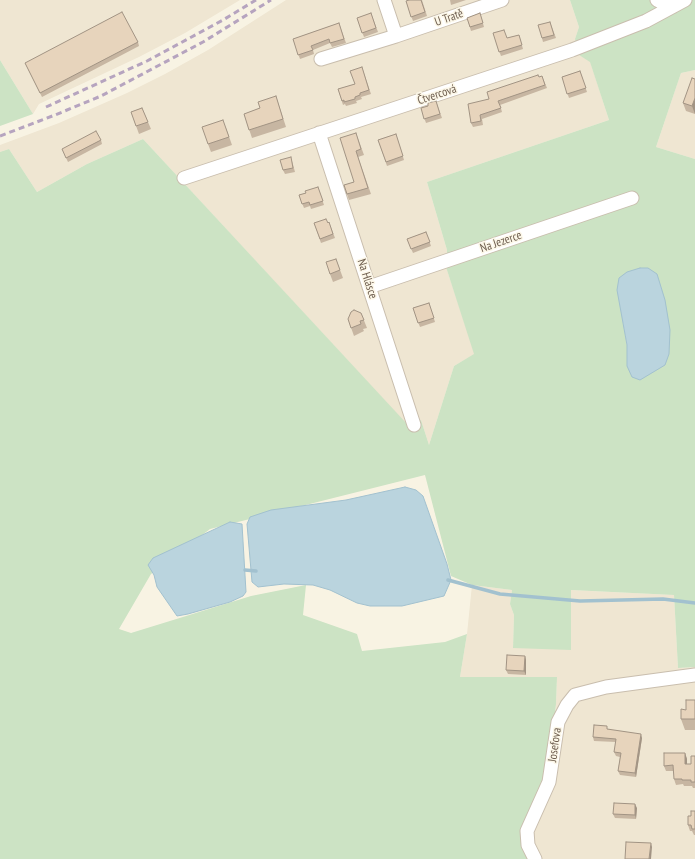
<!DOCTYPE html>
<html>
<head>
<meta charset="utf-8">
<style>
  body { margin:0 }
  canvas { display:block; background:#f8f3e3 }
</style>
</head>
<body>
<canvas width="695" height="859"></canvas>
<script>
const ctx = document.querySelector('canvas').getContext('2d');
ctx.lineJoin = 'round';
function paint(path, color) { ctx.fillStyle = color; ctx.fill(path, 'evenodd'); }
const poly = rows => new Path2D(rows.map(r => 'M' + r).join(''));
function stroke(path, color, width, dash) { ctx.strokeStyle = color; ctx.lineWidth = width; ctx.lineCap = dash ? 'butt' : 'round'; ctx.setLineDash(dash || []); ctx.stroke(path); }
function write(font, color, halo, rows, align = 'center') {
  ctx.font = font + ' "PT Sans Narrow",sans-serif'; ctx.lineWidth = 3; ctx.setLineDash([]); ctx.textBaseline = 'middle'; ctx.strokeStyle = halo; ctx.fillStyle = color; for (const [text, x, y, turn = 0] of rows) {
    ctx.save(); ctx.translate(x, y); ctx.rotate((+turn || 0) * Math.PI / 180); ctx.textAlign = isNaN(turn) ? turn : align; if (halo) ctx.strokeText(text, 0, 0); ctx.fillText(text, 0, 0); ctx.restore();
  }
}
paint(poly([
  [0,0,240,0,185,33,139,57,39,104,33,114,0,60],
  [286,0,570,0,579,27,575,39,579,55,590,61,609,120,427,182,447,250,446,267,475,354,454,366,429,445,421,420,414,425,408,426,143,139,87,164,37,192,9,149,0,152,0,145,59,123,127,93,165,74,208,50],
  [695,70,695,159,656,147,681,73],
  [472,585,512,590,510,604,514,615,513,648,570,590,674,595,678,668,695,667,695,859,530,859,522,835,547,779,556,704,557,677,460,677,467,634]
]), '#efe6d2');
paint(poly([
  [570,0,695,0,695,70,681,73,656,147,695,159,695,667,678,668,674,595,571,590,571,650,513,648,514,615,510,604,512,590,472,585,451,576,425,475,210,529,151,574,119,629,131,633,251,596,306,585,303,615,357,634,362,651,445,642,467,634,460,677,557,677,556,704,547,779,534,806,530,859,0,859,0,152,9,149,37,192,87,164,143,139,408,425,414,425,421,420,429,445,454,366,474,354,446,267,447,250,427,182,609,120,590,62,579,55,575,39,579,27],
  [665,300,627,366,627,345,623,320],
  [0,60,33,114,0,126]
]), '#cce3c4');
const water = poly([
  [640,268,648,268,657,274,665,300,670,330,669,354,665,365,640,380,632,377,627,366,627,345,617,290,619,278,627,272,640,268],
  [405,487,416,490,423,496,447,564,451,580,444,596,402,606,370,606,357,603,330,590,313,585,284,584,258,587,252,582,247,524,250,517,271,510,346,500,405,487],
  [230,522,242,524,246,592,243,596,230,602,188,614,177,616,157,587,154,575,148,565,153,558,230,522]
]);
paint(water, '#bad4de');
stroke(water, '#a2c1cf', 1);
stroke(poly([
  [245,570,256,571],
  [448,580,500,594,580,601,663,599,695,603]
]), '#a2c1cf', 3.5);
const minor = poly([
  [384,0,396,36],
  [657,0,672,7],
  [321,59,396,36,502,0],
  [319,133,414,425],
  [184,178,572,50,646,21,685,0],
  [369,287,632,198],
  [535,859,528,845,527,831,549,782,558,722,567,705,575,695,606,687,695,675]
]);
stroke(minor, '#c9beae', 15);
stroke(minor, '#fff', 13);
stroke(poly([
  [46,107,147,61,223,20,256,0],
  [0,136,55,115,101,96,203,42,271,0]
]), '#b6a4bf', 3, [6, 4]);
paint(poly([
  [422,0,427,16,413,21,406,1],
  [450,0,466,0,451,5],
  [371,13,378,32,364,37,357,18],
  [480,13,484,27,471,31,467,18],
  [550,22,556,38,543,42,542,38],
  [339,23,346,43,332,47,330,43,313,50,314,54,300,59,293,39],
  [493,33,507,38,519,35,523,49,501,56],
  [138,42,139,46,42,97,25,63],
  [362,67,371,94,361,97,362,99,356,101,357,103,346,106,345,104,343,105,338,89,355,84],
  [580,71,587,92,569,98,562,77],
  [542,76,547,88,500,105,502,112,482,119,483,125,473,127,471,123,489,99],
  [695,79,695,114,686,111,683,103],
  [276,96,286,127,252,138,244,114,260,108],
  [436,101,442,118,426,123,421,108,428,106],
  [142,108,151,129,139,134,131,112],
  [226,128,232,145,211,152,208,144],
  [356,133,364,155,358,157,371,194,349,200,344,185,354,182],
  [396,134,404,160,387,166,378,140],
  [101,140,102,144,68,162,62,149],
  [292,161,295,172,285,174,283,170],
  [318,187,324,205,311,209,310,206,304,208,299,195,306,193],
  [329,222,335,238,321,243,314,223],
  [426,232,431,246,413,253,407,239],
  [336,259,343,278,333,282,330,274],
  [429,303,435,322,420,327,413,308],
  [361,313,367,328,363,329,364,331,354,336,348,319],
  [525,656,526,660,526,675,508,674,506,670],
  [695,700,695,730,685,730,681,719,686,710],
  [608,729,642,738,636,777,620,775,618,771,620,757,616,756,614,752,616,742,594,741,593,737],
  [685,753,687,759,687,764,691,764,695,756,695,788,693,788,692,786,684,786,683,784,676,785,674,779,674,771,666,771,664,766],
  [637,808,636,819,615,818,613,814],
  [695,811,695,835,694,835,692,831,690,831,688,825,691,816]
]), '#c7b6a2');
paint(poly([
  [695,98,695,114,692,106],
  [525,656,526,660,526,675,524,671],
  [641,734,642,738,636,777,635,773],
  [685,753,687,759,687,770,685,764],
  [635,804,637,808,636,819,635,815],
  [651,843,652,847,651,859,649,859]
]), '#a29484');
const building = poly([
  [409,0,421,0,425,12,411,17,406,1,409,0],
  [122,12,138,42,40,93,25,63,122,12],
  [371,13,376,28,362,33,357,18,371,13],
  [480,13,483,23,470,27,467,18,480,13],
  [550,22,554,35,542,38,538,25,550,22],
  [339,23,344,39,330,43,329,39,311,46,313,50,298,55,293,39,339,23],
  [504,30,507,38,519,35,522,45,499,52,493,33,504,30],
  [362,67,369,90,360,93,360,95,355,97,355,99,344,102,344,100,342,101,338,89,355,84,350,71,362,67],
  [580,71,586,88,567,94,562,77,580,71],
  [538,75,539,77,542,76,545,85,498,101,501,108,480,115,481,121,471,123,468,104,489,99,487,92,538,75],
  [692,78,695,79,695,98,692,106,683,103,692,78],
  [276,96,283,119,249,130,244,114,260,108,258,102,276,96],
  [436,101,440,114,424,119,421,108,428,106,428,103,436,101],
  [142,108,148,122,136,126,131,112,142,108],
  [223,120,229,137,208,144,202,127,223,120],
  [96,131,101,140,66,158,62,149,96,131],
  [356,133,361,149,356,151,368,188,347,194,344,185,354,182,340,138,356,133],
  [396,134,403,156,386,162,378,140,396,134],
  [291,157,293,168,283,170,280,160,291,157],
  [318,187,323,201,310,205,309,202,302,204,299,195,306,193,305,191,318,187],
  [326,219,328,223,329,222,333,234,320,239,314,223,326,219],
  [426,232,430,242,411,249,407,239,426,232],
  [336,259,340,270,330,274,326,262,336,259],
  [429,303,434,318,418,323,413,308,429,303],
  [354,310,361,313,364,320,360,321,361,324,351,328,348,319,351,312,354,310],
  [507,655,525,656,524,671,506,670,507,655],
  [686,700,695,700,695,719,681,719,681,709,686,710,686,700],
  [594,725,607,726,607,729,641,734,635,773,618,771,621,753,614,752,616,739,593,737,594,725],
  [664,753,685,753,685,764,691,764,691,756,695,756,695,782,691,782,691,780,682,780,682,779,674,779,673,765,664,766,664,753],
  [614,803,635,804,635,815,613,814,614,803],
  [691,811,695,811,695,829,692,829,691,825,688,825,688,816,691,816,691,811],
  [626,842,651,843,649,859,625,859,626,842]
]);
paint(building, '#e7d4bc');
stroke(building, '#a29484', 1);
write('12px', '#6c5c4d', '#fcf7e8', [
  ["U Tratě",449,18,-19],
  ["Čtvercová",437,95,-18],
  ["Na Jezerce",501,242,-19],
  ["Na Hlásce",367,279,72],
  ["Josefova",555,745,-82]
]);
</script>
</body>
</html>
